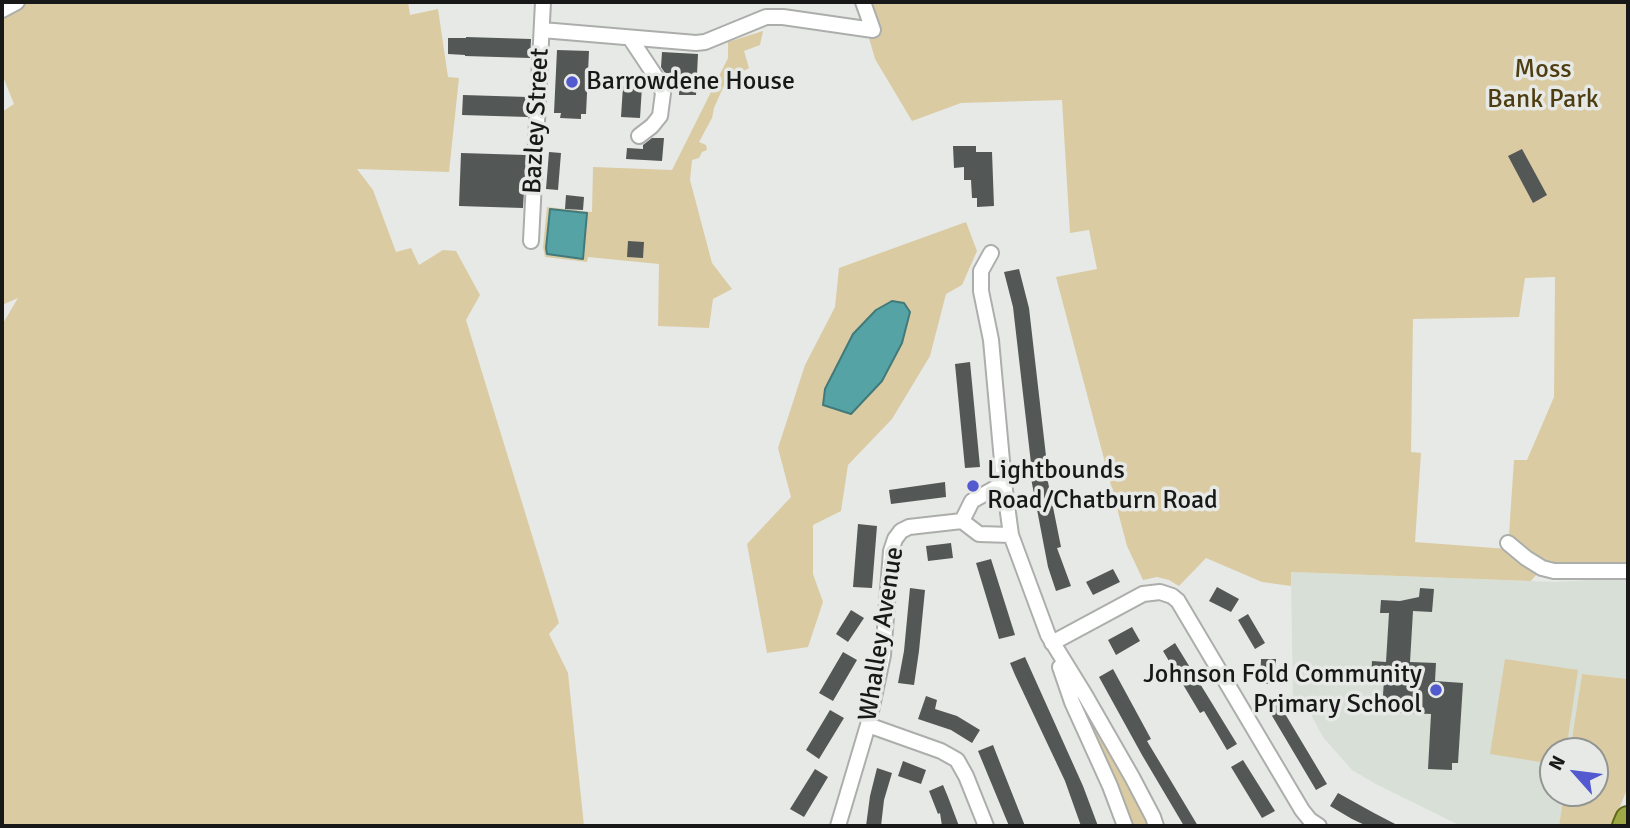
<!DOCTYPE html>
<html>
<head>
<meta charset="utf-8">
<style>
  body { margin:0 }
  #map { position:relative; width:1630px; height:828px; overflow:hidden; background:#e6e9e6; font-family:Signika,sans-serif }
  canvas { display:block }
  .frame { position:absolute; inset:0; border:4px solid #171817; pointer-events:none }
  .north { position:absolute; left:1539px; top:737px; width:70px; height:70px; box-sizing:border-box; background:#e6e9e6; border:2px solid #939593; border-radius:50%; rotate:298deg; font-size:19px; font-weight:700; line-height:28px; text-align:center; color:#171817 }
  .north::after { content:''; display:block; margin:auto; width:24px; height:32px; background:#535ad0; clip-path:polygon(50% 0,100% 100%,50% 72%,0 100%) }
</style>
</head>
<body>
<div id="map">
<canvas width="1630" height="828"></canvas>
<div class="frame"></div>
<div class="north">N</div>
</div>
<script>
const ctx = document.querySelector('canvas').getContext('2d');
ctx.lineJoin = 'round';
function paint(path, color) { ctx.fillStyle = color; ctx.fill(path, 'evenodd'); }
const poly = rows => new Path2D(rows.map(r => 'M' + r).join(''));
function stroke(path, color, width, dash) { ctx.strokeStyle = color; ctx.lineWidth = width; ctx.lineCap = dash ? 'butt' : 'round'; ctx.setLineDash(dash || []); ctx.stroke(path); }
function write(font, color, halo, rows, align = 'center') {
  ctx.font = font + ' Signika,sans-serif'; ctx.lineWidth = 7; ctx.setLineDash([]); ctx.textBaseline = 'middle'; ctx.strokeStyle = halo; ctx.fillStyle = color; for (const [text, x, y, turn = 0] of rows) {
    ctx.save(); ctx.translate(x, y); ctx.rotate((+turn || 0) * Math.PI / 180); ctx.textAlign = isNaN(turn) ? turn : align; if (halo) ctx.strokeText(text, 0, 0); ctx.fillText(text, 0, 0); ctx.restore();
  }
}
paint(poly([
  [1291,572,1555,582,1628,578,1628,679,1582,674,1570,751,1553,751,1553,793,1564,793,1559,826,1461,826,1376,784,1352,770,1323,737,1304,702,1293,702]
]), '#d7dfd6');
paint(poly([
  [2,2,389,2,388,4,408,2,410,15,438,9,448,77,459,78,449,172,357,169,373,190,396,252,411,248,419,265,443,250,456,251,480,295,466,320,559,623,549,634,568,673,584,826,2,826,2,325,18,298,2,305,2,112,14,104,2,74],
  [868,2,1628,2,1628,562,1545,563,1542,568,1531,581,1291,572,1291,586,1262,582,1206,558,1179,586,1169,580,1157,577,1143,580,1127,546,1056,277,1097,269,1089,230,1070,233,1062,100,961,103,912,121,875,59,869,38,879,27],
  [1555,277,1554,397,1527,460,1514,460,1508,549,1415,542,1421,453,1411,452,1413,319,1519,317,1525,278],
  [763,31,760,45,744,51,749,68,726,81,714,108,712,118,699,142,706,145,707,150,702,152,699,158,692,160,690,180,712,263,732,289,713,299,709,328,658,326,659,264,588,257,587,262,545,257,543,247,547,207,592,212,593,167,672,170,728,58,728,42],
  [966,222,977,251,962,285,946,294,930,356,892,419,848,465,841,511,813,525,813,574,823,602,808,647,767,653,747,544,791,497,778,448,805,365,835,307,839,268],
  [1505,659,1578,670,1566,751,1553,751,1553,764,1490,754],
  [1582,674,1628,679,1628,787,1612,826,1559,826,1564,793,1595,793,1595,751,1570,751],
  [1079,695,1117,764,1150,826,1131,826,1076,697]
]), '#dbcba3');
const water = poly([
  [550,209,587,213,583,259,547,254,546,248,550,209],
  [892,301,904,303,910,312,902,343,882,381,851,414,823,405,825,389,853,334,876,310,892,301]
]);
paint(water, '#55a3a4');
stroke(water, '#42797a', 2);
paint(poly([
  [466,37,531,39,530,58,465,56,465,55,448,54,448,38,466,38],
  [557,50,589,51,586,114,581,114,581,119,560,118,561,113,554,113],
  [662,52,698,54,696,95,679,95,680,73,665,73,661,67],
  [623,86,642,86,640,118,621,117],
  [463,95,528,97,528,117,462,115],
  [652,138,664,138,662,161,626,159,627,148,643,149,643,145],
  [953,146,976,146,976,152,992,152,994,206,977,207,977,198,972,198,971,180,964,180,964,167,954,168],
  [1522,149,1547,195,1533,203,1508,156],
  [549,152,561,153,558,190,546,189],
  [461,153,526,155,523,208,459,206],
  [566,195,584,197,583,210,565,209],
  [628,241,644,242,643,258,627,257],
  [1019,269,1029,308,1046,456,1043,457,1061,547,1057,548,1071,586,1056,591,1048,567,1030,473,1032,472,1013,307,1004,272],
  [970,362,980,467,965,468,955,364],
  [945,482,946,497,891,504,889,490],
  [858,524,877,526,872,588,853,587],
  [951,543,953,558,928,561,926,546],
  [991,559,1015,635,999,639,976,563],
  [1113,569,1120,582,1093,595,1086,582],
  [1217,587,1239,599,1231,612,1209,601],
  [910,588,925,590,919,651,914,685,898,683,904,651],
  [1420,588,1434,589,1432,612,1413,611,1410,662,1436,663,1435,681,1463,683,1458,763,1452,763,1452,770,1428,769,1431,714,1382,712,1384,679,1371,678,1372,661,1386,662,1389,613,1380,613,1381,600,1400,601,1419,597],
  [851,610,864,618,848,642,836,634],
  [1248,614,1265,643,1255,649,1238,620],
  [1132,627,1140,641,1116,655,1108,640],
  [1175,643,1237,744,1227,750,1204,711,1200,713,1163,651],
  [843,652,857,660,833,701,819,693],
  [1025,657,1083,786,1098,826,1081,826,1065,781,1015,675,1010,663],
  [1261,659,1276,659,1275,684,1260,684],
  [1113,669,1151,739,1147,741,1198,826,1184,826,1142,755,1099,677],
  [926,696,937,700,935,709,957,716,980,730,972,743,951,730,918,719],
  [1275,697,1327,784,1316,790,1265,704],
  [830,710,844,718,819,759,806,750],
  [993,745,1002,768,1025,826,1009,826,978,751],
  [1243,760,1275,811,1262,818,1231,767],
  [903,761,926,770,921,784,898,776],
  [877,768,892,773,884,800,881,826,866,826,870,796],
  [815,769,828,777,804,817,790,809],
  [943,785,948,797,959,826,942,826,940,813,938,814,929,791],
  [1338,793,1374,813,1399,826,1367,826,1352,819,1330,806]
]), '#535755');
const minor = poly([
  [2,10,17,2],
  [542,30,696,43,705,42,766,17,783,17,873,30,863,2],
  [630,38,658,80,663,93,660,116,652,126,639,136],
  [531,241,543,2],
  [991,253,981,271,981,291,991,340,1004,483,1011,535,1048,635,1085,695,1132,777,1153,817,1156,826],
  [962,521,972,501,1004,483],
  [1508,543,1526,558,1542,568,1554,571,1628,571],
  [1052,643,1143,594,1160,592,1172,596,1178,601,1302,810,1310,820,1319,826],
  [1060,667,1072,702,1110,786,1125,826],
  [868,725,941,751,957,760,966,776,986,826],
  [838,826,868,725,883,655,891,551,895,539,901,531,909,527,962,521,979,534,1011,535]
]);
const trunk = poly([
  [1625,826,1628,819]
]);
stroke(minor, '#acaeab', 18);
stroke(trunk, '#606917', 28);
stroke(minor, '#fff', 14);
stroke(trunk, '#9faa46', 24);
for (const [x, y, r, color] of [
  [572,82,7,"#535ad0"],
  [973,486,7,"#535ad0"],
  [1436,690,7,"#535ad0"]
]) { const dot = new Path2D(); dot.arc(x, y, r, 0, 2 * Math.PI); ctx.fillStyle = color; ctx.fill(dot); stroke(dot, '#e6e9e6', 2.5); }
write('26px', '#4d3d10', '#e6e9e6', [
  ["Moss",1543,70],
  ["Bank Park",1543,100]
]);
write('26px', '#171817', '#e6e9e6', [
  ["Barrowdene House",586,82],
  ["Lightbounds",987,471],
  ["Road/Chatburn Road",987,501],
  ["Johnson Fold Community",1422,675,"right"],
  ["Primary School",1422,705,"right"]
], 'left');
write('26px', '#171817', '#e6e9e6', [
  ["Bazley Street",537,121,-87],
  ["Whalley Avenue",882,634,-81]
]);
</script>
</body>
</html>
